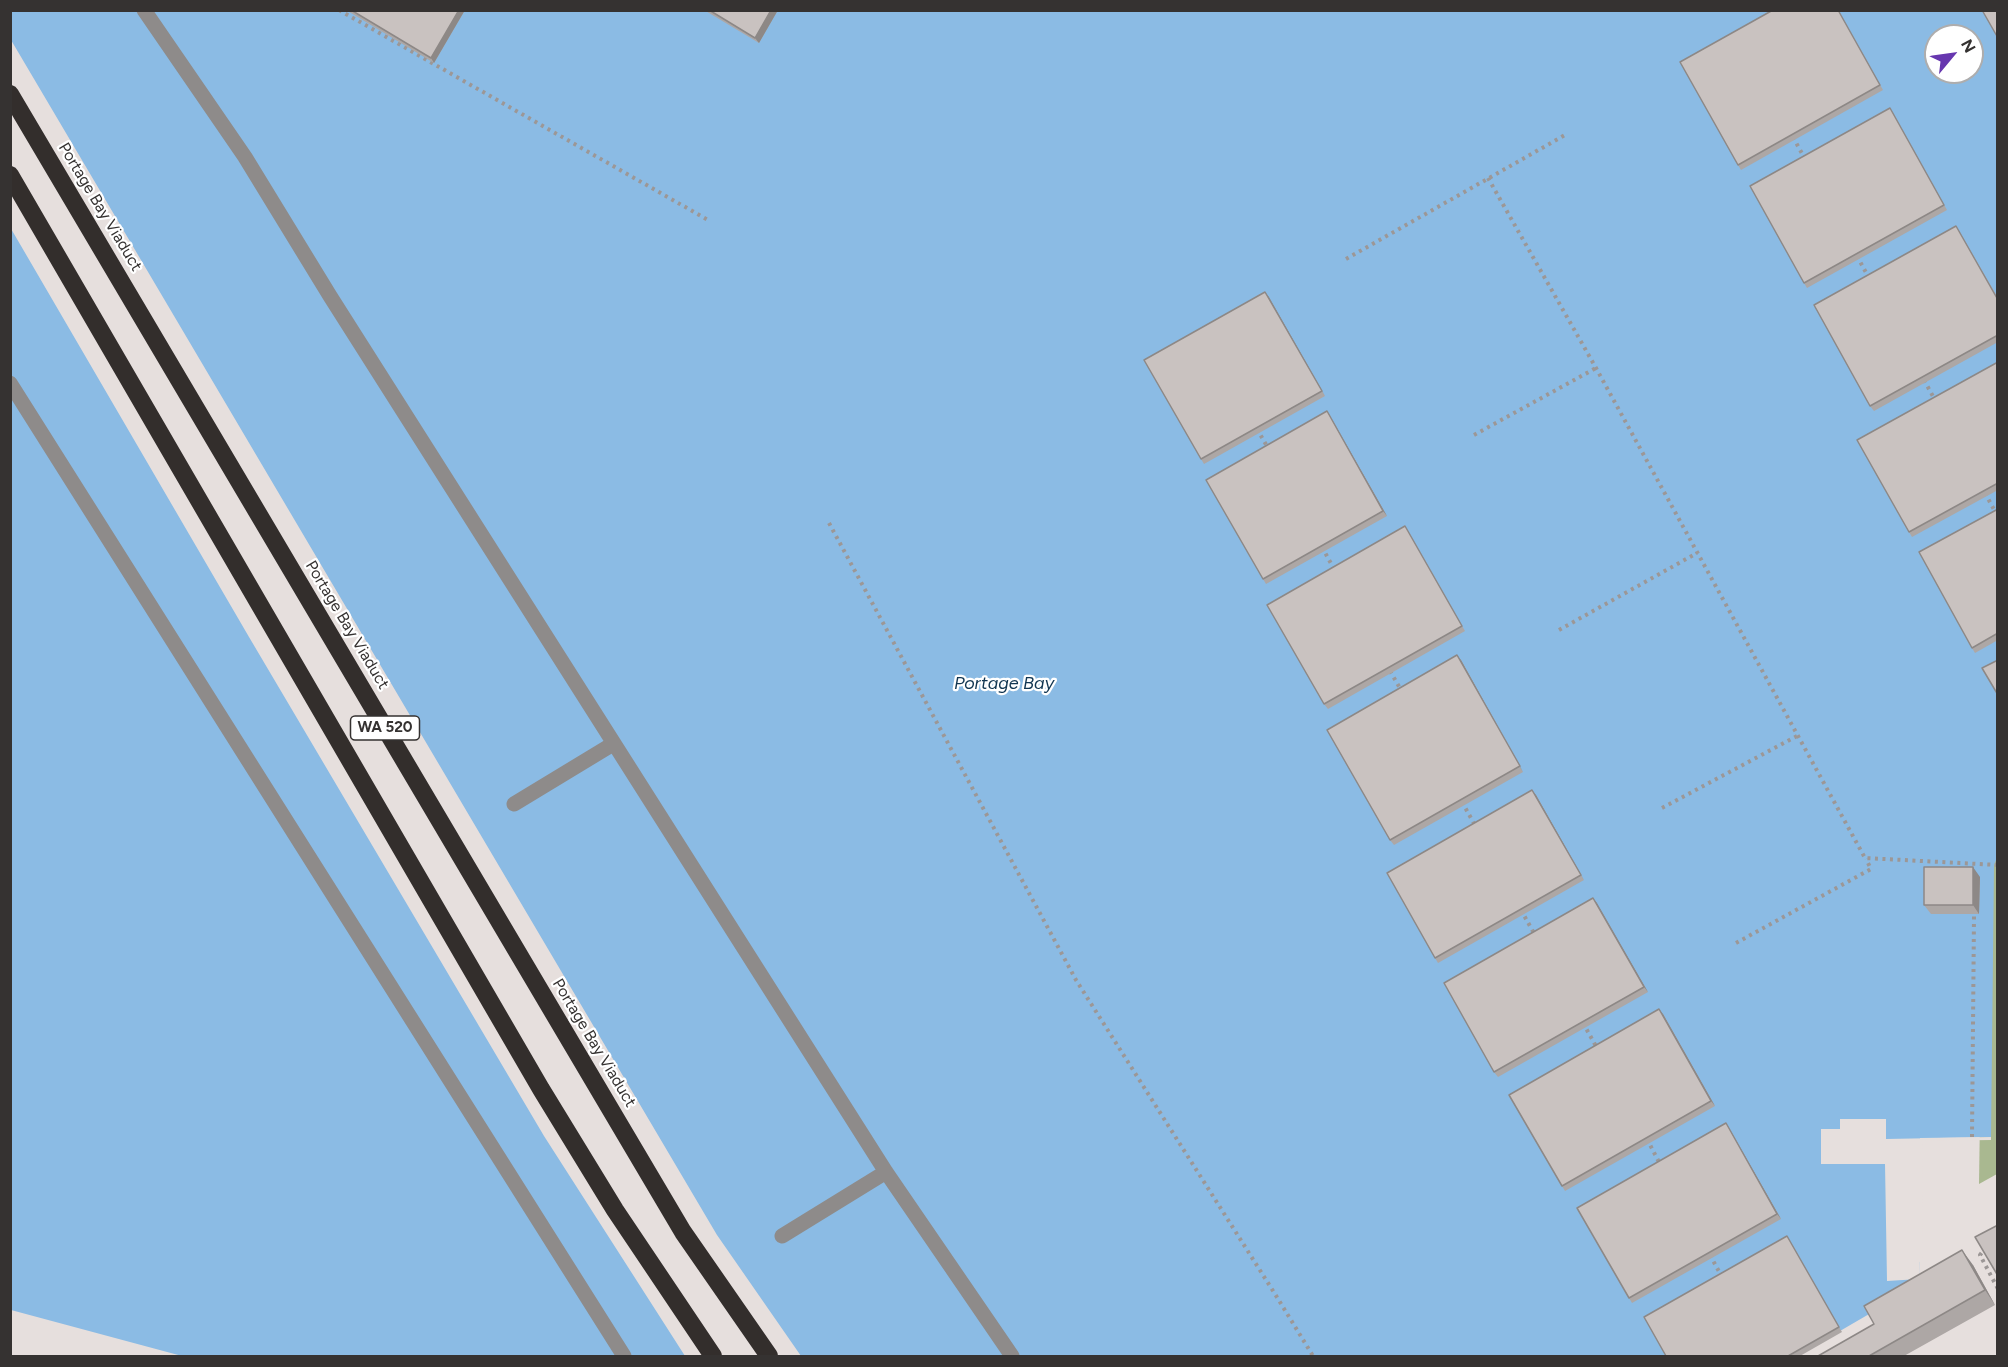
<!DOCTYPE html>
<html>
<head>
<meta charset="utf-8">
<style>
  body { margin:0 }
  #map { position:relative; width:2008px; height:1367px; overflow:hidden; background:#e6dfdd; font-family:Figtree,sans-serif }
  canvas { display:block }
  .frame { position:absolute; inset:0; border:12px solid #353231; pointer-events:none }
  .north { position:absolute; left:1924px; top:24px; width:60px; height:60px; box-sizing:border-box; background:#fff; border:2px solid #aeadad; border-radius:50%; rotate:61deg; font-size:16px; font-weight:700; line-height:24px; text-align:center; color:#353231 }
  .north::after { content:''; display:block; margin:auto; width:21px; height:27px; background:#6737af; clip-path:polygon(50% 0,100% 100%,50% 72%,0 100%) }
</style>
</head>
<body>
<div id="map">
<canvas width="2008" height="1367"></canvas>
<div class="frame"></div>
<div class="north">N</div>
</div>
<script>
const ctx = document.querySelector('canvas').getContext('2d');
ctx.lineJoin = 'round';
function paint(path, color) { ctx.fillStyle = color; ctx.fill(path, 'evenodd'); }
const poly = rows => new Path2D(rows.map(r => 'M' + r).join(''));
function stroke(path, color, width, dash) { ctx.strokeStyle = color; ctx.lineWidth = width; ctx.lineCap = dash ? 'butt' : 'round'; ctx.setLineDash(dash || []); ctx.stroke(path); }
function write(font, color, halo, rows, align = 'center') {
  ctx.font = font + ' Figtree,sans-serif'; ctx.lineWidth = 4.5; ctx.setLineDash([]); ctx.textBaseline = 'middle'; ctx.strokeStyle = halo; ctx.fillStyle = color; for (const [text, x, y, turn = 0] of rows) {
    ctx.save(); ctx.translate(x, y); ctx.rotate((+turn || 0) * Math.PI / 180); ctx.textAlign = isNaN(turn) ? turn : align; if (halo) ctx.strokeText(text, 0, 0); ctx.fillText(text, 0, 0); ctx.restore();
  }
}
paint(poly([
  [1997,833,1997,1174,1979,1184,1984,841]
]), '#a9b890');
paint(poly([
  [10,11,1997,11,1998,855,1994,865,1991,1137,1920,1138,1919,1285,1797,1356,182,1356,11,1310],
  [1936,36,1972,36,1972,72,1936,72]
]), '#8bbbe4');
paint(poly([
  [11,40,717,1235,801,1356,685,1356,544,1136,249,637,10,227],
  [1840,1119,1886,1119,1886,1139,1991,1137,1991,1140,1923,1141,1922,1261,1919,1262,1919,1279,1887,1281,1885,1164,1821,1164,1821,1129,1840,1129]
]), '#e6dfdd');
stroke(poly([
  [339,10,708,220],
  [1793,137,1805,159],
  [1488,178,1596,368,1865,858,1998,865],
  [1857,256,1869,278],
  [1346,259,1565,135],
  [1924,380,1935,400],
  [1257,429,1268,448],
  [1474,435,1596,368],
  [1985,493,1998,517],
  [829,523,1076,980,1275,1294,1313,1356],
  [1322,547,1334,569],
  [1559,630,1697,553],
  [1390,671,1401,690],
  [1462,802,1476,827],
  [1662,808,1797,736],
  [1521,910,1535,935],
  [1736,943,1871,869,1866,859],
  [1583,1023,1597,1048],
  [1972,1137,1974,915],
  [1647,1139,1660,1164],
  [1986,1247,1980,1255,1998,1289],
  [1710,1255,1722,1277]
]), '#9c9796', 4, [3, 4.5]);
stroke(poly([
  [144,10,245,157,330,296,886,1172,1012,1356],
  [10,383,624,1356],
  [514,804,613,744],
  [782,1236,886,1172]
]), '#8e8b8a', 15);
stroke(poly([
  [10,94,683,1232,769,1356],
  [10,175,541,1089,615,1210,713,1356]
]), '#332e2c', 18);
paint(poly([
  [346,10,465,10,434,63],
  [704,10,778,10,759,43],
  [1773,10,1838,10,1883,90,1741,170,1738,165],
  [1890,108,1947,210,1807,288,1804,283],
  [1959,231,1998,298,1998,342,1874,411,1870,406],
  [1265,292,1325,396,1204,464,1201,459],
  [1998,362,1998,490,1912,537,1909,532],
  [1327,411,1387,516,1266,584,1263,579],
  [1998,509,1998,640,1975,653,1972,648],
  [1408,531,1465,631,1328,709,1324,704],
  [1461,660,1523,772,1394,845,1390,840],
  [1536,795,1584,880,1438,963,1435,958],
  [1980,877,1979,914,1931,914,1924,905],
  [1593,898,1648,992,1498,1077,1494,1072],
  [1663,1014,1715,1106,1565,1191,1562,1186],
  [1729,1128,1781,1219,1632,1303,1629,1298],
  [1787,1236,1842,1332,1800,1356,1666,1356],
  [1973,1265,1995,1305,1904,1356,1818,1356,1874,1324]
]), '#ada7a5');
paint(poly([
  [459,10,465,10,434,63,431,58],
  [771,10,778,10,759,43,755,38],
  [1265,292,1269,297,1325,396,1322,391],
  [1327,411,1330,416,1387,516,1383,511],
  [1457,655,1461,660,1523,772,1520,766],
  [1532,790,1536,795,1584,880,1581,875],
  [1973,867,1980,877,1979,914,1973,905],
  [1593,898,1597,903,1648,992,1644,987],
  [1659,1009,1663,1014,1715,1106,1711,1101],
  [1726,1123,1729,1128,1781,1219,1777,1214],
  [1962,1250,1973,1265,1995,1305,1985,1290]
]), '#8d8886');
const building = poly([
  [351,10,459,10,431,58,351,10],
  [709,10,771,10,755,38,709,10],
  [1773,10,1838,10,1880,85,1738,165,1680,62,1773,10],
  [1982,10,1998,10,1998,38,1982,10],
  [1890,108,1944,205,1804,283,1750,186,1890,108],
  [1956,226,1998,300,1998,335,1870,406,1814,305,1956,226],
  [1265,292,1322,391,1201,459,1144,360,1265,292],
  [1998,362,1998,483,1909,532,1857,440,1998,362],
  [1327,411,1383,511,1263,579,1206,480,1327,411],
  [1998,509,1998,633,1972,648,1919,552,1998,509],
  [1405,526,1462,626,1324,704,1267,605,1405,526],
  [1457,655,1520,766,1390,840,1327,730,1457,655],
  [1998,660,1998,695,1982,668,1998,660],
  [1532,790,1581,875,1435,958,1387,873,1532,790],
  [1924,867,1973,867,1973,905,1924,905,1924,867],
  [1593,898,1644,987,1494,1072,1444,983,1593,898],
  [1659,1009,1711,1101,1562,1186,1509,1095,1659,1009],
  [1726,1123,1777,1214,1629,1298,1577,1208,1726,1123],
  [1998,1225,1998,1276,1975,1237,1998,1225],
  [1787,1236,1839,1327,1788,1356,1666,1356,1644,1317,1787,1236],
  [1962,1250,1985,1290,1869,1356,1818,1356,1874,1324,1864,1306,1962,1250]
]);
paint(building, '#c9c2c0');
stroke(building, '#8d8886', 1.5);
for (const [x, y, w] of [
  [385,728,69]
]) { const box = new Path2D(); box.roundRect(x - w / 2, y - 12, w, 24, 4.5); ctx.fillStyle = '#fff'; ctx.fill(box); stroke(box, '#353231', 1.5); }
write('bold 15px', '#353231', null, [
  ["WA 520",385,728]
]);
write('16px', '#353231', '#fff', [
  ["Portage Bay Viaduct",100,207,59],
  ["Portage Bay Viaduct",347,625,59],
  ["Portage Bay Viaduct",594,1043,59]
]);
write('italic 18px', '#113652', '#fff', [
  ["Portage Bay",1004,684]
]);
</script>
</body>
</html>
